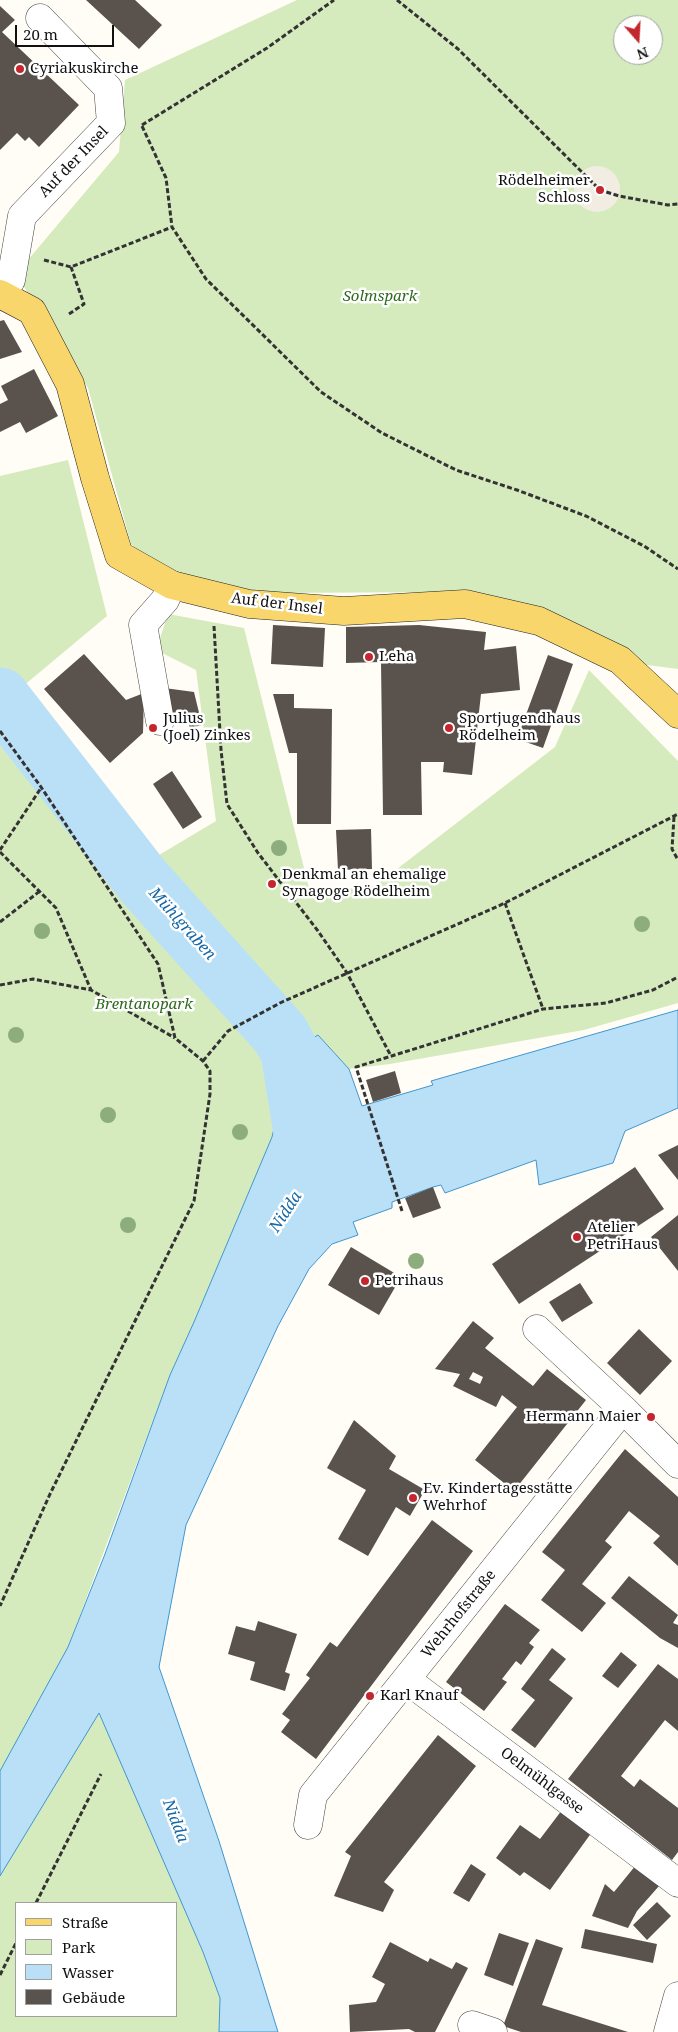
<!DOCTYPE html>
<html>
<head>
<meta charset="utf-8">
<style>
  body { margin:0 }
  #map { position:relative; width:678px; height:2032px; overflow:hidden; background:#fffdf5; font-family:"Noto Serif",serif }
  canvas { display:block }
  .legend { position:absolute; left:15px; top:1902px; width:162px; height:115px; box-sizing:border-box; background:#fff; border:1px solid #a0a0a0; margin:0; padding:6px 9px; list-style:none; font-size:15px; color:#111 }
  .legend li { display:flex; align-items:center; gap:10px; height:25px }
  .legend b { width:25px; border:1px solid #a0a0a0 }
  .north { position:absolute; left:613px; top:15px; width:50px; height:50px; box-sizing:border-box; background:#fff; border:1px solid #a0a0a0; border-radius:50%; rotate:161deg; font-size:14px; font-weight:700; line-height:20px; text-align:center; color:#111 }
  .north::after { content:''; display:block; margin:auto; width:18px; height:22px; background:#c4262e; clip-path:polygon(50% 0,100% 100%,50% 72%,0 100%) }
  .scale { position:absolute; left:15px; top:25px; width:99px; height:22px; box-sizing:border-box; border:2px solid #111; border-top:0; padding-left:6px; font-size:15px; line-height:18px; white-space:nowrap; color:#111; -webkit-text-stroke:4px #fff; paint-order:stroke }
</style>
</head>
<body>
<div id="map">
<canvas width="678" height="2032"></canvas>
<ul class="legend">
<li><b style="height:6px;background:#f9d66b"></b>Straße</li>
<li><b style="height:14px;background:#d5ebbd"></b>Park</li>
<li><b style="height:14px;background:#b9e0f7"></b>Wasser</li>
<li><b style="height:14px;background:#5a524d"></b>Gebäude</li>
</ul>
<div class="north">N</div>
<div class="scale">20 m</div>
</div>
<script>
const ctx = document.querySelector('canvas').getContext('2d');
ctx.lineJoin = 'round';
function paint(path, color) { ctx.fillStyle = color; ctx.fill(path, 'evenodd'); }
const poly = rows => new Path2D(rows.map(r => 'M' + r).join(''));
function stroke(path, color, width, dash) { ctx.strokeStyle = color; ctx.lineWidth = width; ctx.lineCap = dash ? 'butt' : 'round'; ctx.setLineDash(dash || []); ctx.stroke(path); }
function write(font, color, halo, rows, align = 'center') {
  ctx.font = font + ' "Noto Serif",serif'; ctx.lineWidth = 5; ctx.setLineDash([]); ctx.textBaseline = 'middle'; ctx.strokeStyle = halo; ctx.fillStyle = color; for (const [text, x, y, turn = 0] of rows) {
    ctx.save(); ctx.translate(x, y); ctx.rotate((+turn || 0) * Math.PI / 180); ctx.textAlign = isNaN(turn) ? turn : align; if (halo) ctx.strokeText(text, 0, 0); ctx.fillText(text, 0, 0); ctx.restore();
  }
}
paint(poly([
  [297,0,678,0,678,669,578,656,470,592,251,593,162,572,131,544,88,388,16,274,119,152,125,80],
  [623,25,653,25,653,55,623,55],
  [68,460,107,616,16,692,149,861,216,821,196,670,156,650,168,614,244,628,310,892,375,886,555,747,589,670,678,761,678,1003,584,1030,390,1064,349,1069,318,1035,275,1066,281,1099,272,1137,194,1322,170,1375,68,1647,127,1775,203,1952,220,1998,219,2032,0,2032,0,476],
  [16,1903,176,1903,176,2016,16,2016]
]), '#d5ebbd');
paint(poly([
  '574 189a23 23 0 1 1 46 0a23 23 0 1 1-46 0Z'
]), '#f1ede2');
const water = poly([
  [678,1010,678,1108,625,1131,613,1163,539,1185,536,1160,445,1193,441,1185,433,1187,392,1202,392,1208,353,1222,358,1235,332,1244,309,1269,278,1326,186,1525,159,1667,219,1841,278,2032,219,2032,220,1998,203,1952,99,1713,0,1876,0,1771,68,1647,105,1554,170,1375,194,1322,272,1137,281,1099,274,1066,290,1052,318,1035,349,1069,362,1106,433,1085,431,1081,678,1010]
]);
paint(water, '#b9e0f7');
stroke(water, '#3f96cf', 1);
stroke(poly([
  [0,697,143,881,280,1034,290,1052,303,1132]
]), '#b9e0f7', 59);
paint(poly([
  [86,0,135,0,162,25,139,49],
  [0,6,15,20,2,32,79,105,39,147,29,137,25,141,17,133,0,150],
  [4,320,22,352,0,359,0,321],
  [34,369,58,416,26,433,20,422,0,432,0,404,8,400,1,386],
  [273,625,325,628,323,667,271,664],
  [419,625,486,632,484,650,516,646,520,690,481,694,472,775,443,772,444,762,421,762,422,815,383,815,381,662,346,663,346,627],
  [84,654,126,700,144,693,143,733,110,763,44,689],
  [548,655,573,664,543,748,517,739],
  [157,687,194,692,202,725,190,728,188,721,167,726],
  [273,694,294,694,294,708,332,709,331,824,297,824,297,753,289,753],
  [172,771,202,817,183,829,153,784],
  [371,829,372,869,338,870,336,830],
  [395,1071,401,1093,373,1102,366,1080],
  [678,1145,678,1180,658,1155],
  [635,1167,664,1209,519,1304,492,1264],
  [433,1187,441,1208,413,1218,405,1198],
  [678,1215,678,1271,651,1237],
  [351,1247,401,1277,379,1315,328,1285],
  [580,1283,593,1303,562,1322,549,1302],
  [473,1321,494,1338,485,1348,533,1386,547,1369,586,1400,514,1491,475,1460,517,1407,502,1395,496,1407,453,1386,460,1374,435,1369],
  [473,1372,483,1377,480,1384,469,1379],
  [639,1329,672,1361,640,1395,607,1363],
  [354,1420,396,1456,389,1469,425,1490,410,1516,396,1507,368,1556,338,1539,366,1490,327,1468],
  [625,1449,678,1497,678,1566,653,1543,660,1536,629,1511,605,1541,612,1547,582,1584,606,1603,582,1632,541,1600,565,1570,542,1552],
  [432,1520,473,1551,316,1759,281,1732,290,1720,282,1714,310,1678,306,1675,330,1642,337,1647],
  [629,1576,678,1615,673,1623,678,1625,678,1648,660,1638,611,1598],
  [505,1604,540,1630,529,1643,534,1647,521,1665,516,1661,502,1679,507,1682,484,1711,446,1682],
  [258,1621,297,1634,285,1672,290,1674,285,1691,250,1680,255,1662,228,1654,236,1626,255,1631],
  [552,1648,566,1659,549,1680,573,1698,535,1748,511,1730,535,1700,521,1689],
  [621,1652,637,1665,618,1688,602,1676],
  [658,1664,678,1679,678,1731,665,1720,621,1776,634,1787,640,1779,678,1808,678,1852,672,1860,568,1779],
  [438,1735,476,1766,384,1882,394,1890,383,1912,334,1896,351,1856,345,1852],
  [562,1810,592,1832,550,1890,524,1872,520,1876,496,1858,520,1825,540,1839],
  [471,1864,486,1874,469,1902,453,1893],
  [636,1865,659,1886,637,1911,628,1928,592,1916,605,1884,614,1892],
  [657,1902,671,1916,647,1940,633,1925],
  [585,1929,657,1944,653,1963,581,1948],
  [499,1933,529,1943,513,1986,484,1975],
  [536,1939,563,1948,542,2005,628,2032,521,2032,503,2026],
  [390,1942,428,1962,430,1958,452,1969,456,1962,468,1968,435,2032,415,2032,409,2029,350,2032,349,2005,376,2002,385,1984,372,1977]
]), '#5a524d');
const minor = poly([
  [1,294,11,280,22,216,111,123,108,88,40,18],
  [160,721,143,625,165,600,172,585],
  [537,1329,623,1409,678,1464],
  [407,1680,678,1883],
  [308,1825,313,1795,623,1409],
  [472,2025,493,2032],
  [668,2032,678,1996]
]);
const major = poly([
  [0,294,32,311,70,384,95,478,119,555,172,585,249,604,344,611,465,604,539,621,620,660,678,714]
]);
stroke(minor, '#444', 29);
stroke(major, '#222', 29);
stroke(poly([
  [397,0,458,49,600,190,619,196,668,205,678,204],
  [142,125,267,48,334,0],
  [142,126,166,178,172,227,206,279,321,392,382,433,456,470,517,490,586,516,644,546,678,569],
  [44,260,71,267,172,227],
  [69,314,84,304,71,267],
  [214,626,221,750,227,804,258,853,318,931,347,973,391,1056],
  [0,731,41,787,158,964,175,1038,203,1061,210,1071,210,1094,194,1201,50,1494,0,1606],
  [674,817,672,849,678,860],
  [0,850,41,788],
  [0,852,56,908,91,990],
  [505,903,543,1009],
  [0,922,40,891],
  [0,985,33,979,91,990,175,1038],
  [203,1061,228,1031,280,1003,505,903,678,814],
  [402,1211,356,1067,543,1009,606,1003,653,990,678,977],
  [36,1903,101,1774],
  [0,1975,16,1943]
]), '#333', 3, [5, 2.5]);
stroke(minor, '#fff', 28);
stroke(major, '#f9d66b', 28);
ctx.fillStyle = '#8dad7f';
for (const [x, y] of [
  [279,848],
  [642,924],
  [42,931],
  [16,1035],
  [108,1115],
  [240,1132],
  [128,1225],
  [416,1261]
]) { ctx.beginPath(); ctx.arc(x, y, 8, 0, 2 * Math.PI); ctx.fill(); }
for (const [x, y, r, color] of [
  [20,69,5,"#c4262e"],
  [600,190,5,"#c4262e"],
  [369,657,5,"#c4262e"],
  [153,728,5,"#c4262e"],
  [449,728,5,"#c4262e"],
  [272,884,5,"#c4262e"],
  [577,1237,5,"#c4262e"],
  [365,1281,5,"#c4262e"],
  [651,1417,5,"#c4262e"],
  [413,1498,5,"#c4262e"],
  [370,1696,5,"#c4262e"]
]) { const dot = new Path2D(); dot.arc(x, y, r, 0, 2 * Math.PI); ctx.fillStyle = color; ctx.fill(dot); stroke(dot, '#fff', 2); }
write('15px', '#111', '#fff', [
  ["Cyriakuskirche",30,69],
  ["Rödelheimer",590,181,"right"],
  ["Schloss",590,198,"right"],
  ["Leha",379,657],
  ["Julius",163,719],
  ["(Joel) Zinkes",163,736],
  ["Sportjugendhaus",459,719],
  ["Rödelheim",459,736],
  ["Denkmal an ehemalige",282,875],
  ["Synagoge Rödelheim",282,892],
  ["Atelier",587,1228],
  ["PetriHaus",587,1245],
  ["Petrihaus",375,1281],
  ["Hermann Maier",641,1417,"right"],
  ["Ev. Kindertagesstätte",423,1489],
  ["Wehrhof",423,1506],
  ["Karl Knauf",380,1696]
], 'left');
write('15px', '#111', '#fff', [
  ["Auf der Insel",74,162,-46],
  ["Auf der Insel",277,604,7],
  ["Wehrhofstraße",459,1614,-51],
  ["Oelmühlgasse",542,1781,37]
]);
write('italic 15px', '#2f6b1f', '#fff', [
  ["Solmspark",380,297],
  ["Brentanopark",144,1005]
]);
write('italic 16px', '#1768a6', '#fff', [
  ["Mühlgraben",182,924,48],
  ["Nidda",286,1212,-57],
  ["Nidda",175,1821,69]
]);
</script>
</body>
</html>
